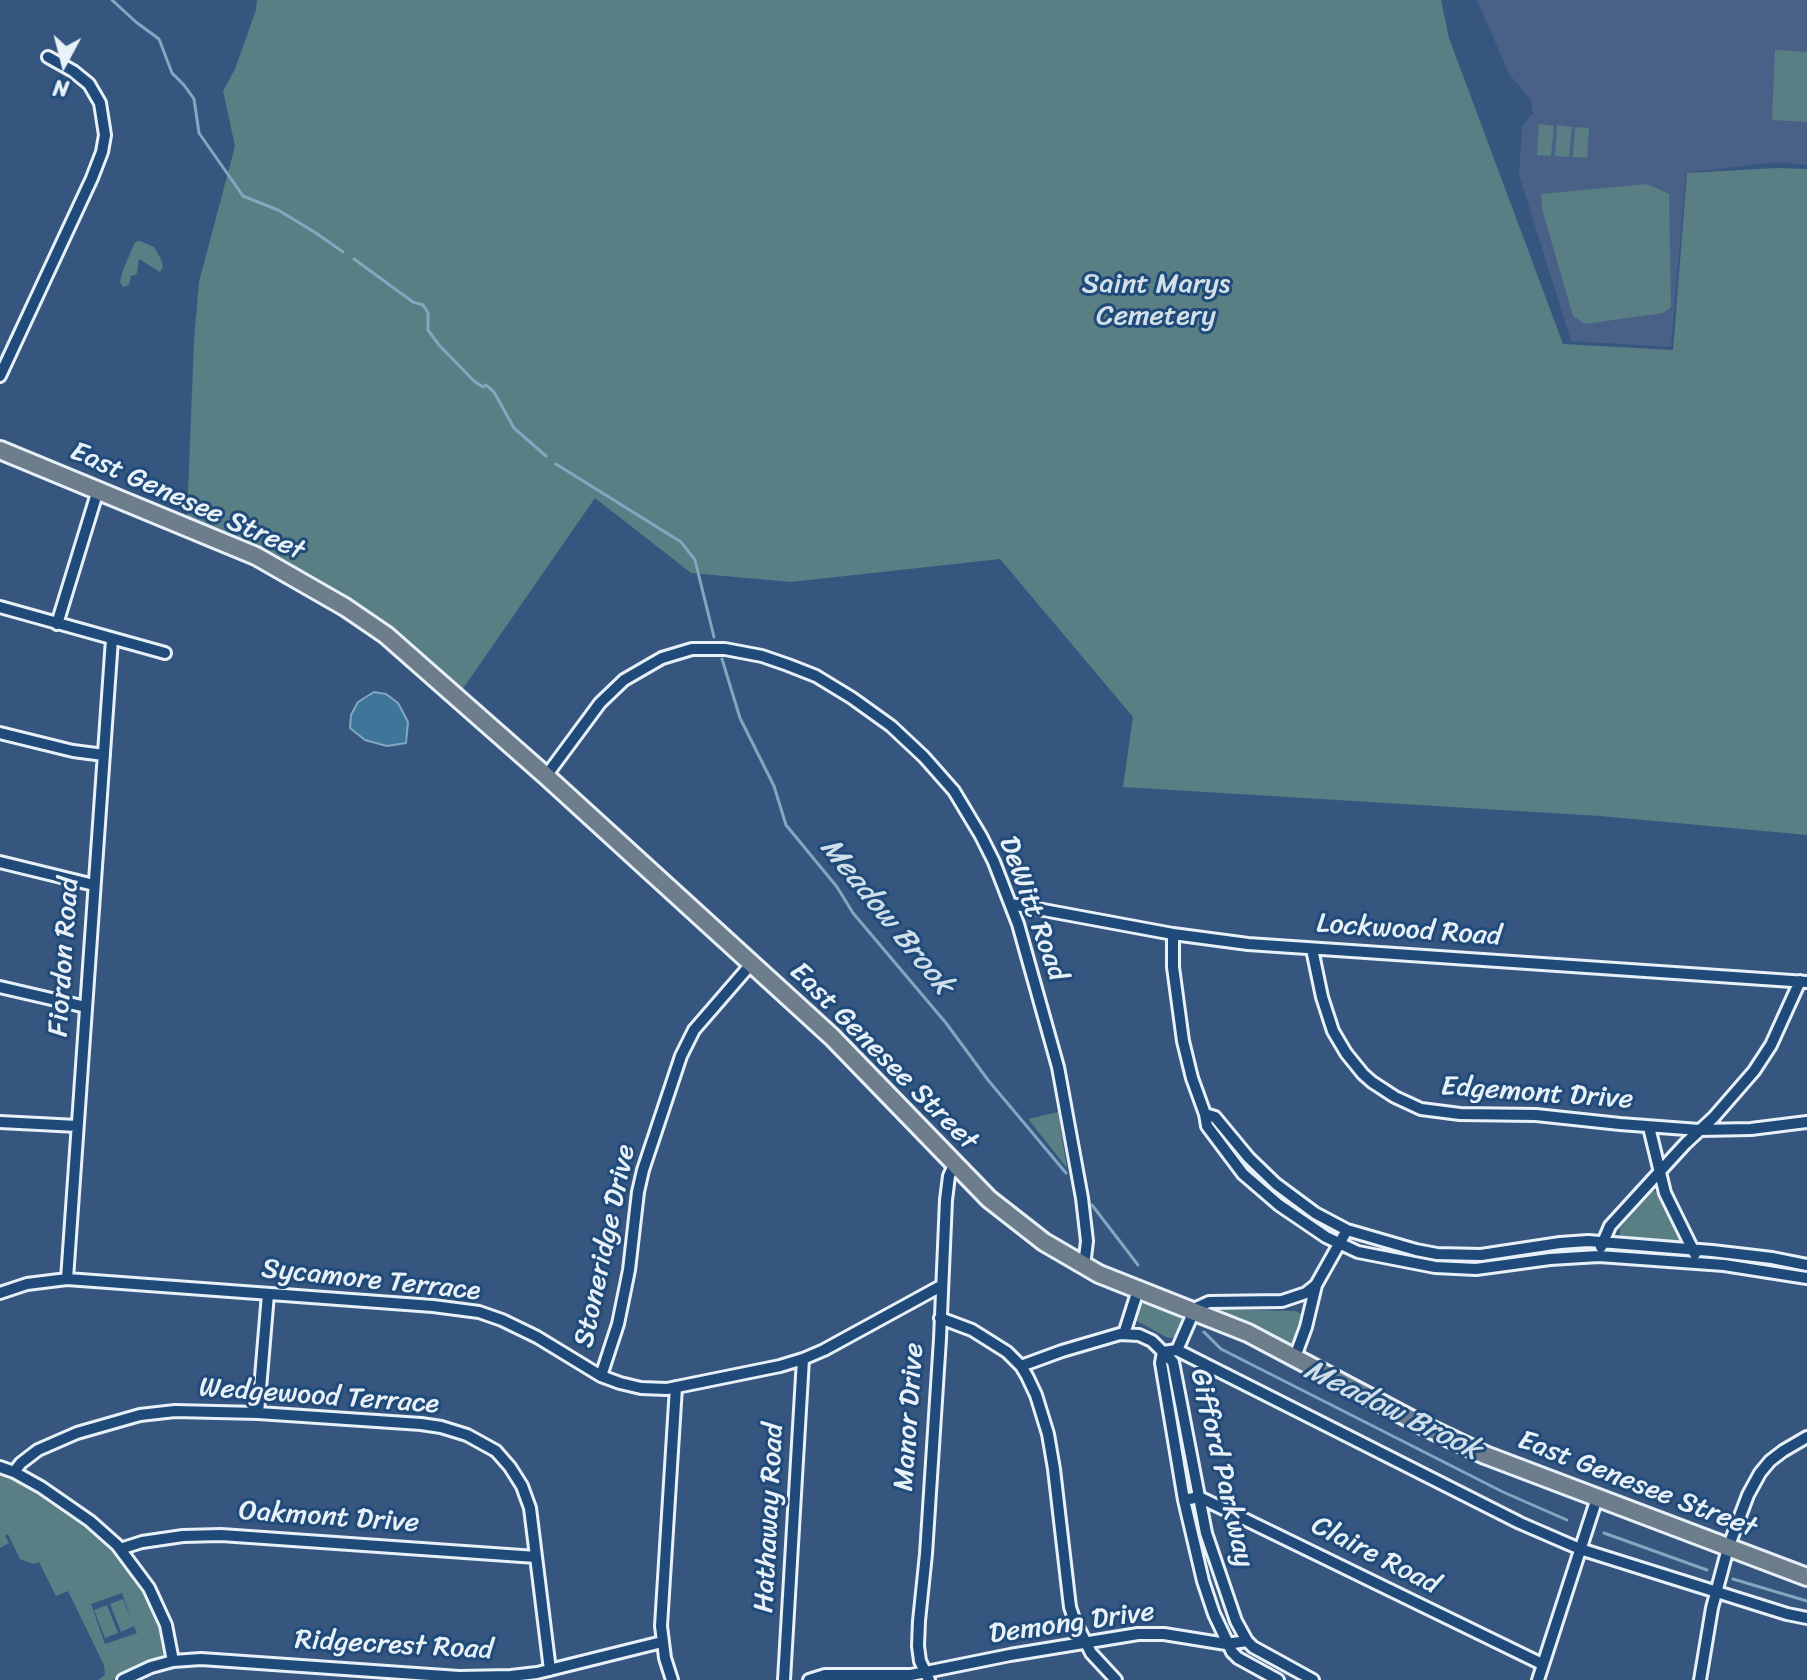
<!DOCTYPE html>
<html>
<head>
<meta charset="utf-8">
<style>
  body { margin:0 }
  #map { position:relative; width:1807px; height:1680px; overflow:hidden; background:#365680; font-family:Sriracha,sans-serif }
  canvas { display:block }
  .north { position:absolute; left:24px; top:24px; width:80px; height:80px; -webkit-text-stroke:6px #1f4a7a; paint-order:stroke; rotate:187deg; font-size:22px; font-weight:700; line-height:32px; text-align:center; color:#e8f1f8 }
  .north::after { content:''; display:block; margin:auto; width:28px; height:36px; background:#e8f1f8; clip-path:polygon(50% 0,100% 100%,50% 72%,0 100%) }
</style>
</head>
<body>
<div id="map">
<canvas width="1807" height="1680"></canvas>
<div class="north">N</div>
</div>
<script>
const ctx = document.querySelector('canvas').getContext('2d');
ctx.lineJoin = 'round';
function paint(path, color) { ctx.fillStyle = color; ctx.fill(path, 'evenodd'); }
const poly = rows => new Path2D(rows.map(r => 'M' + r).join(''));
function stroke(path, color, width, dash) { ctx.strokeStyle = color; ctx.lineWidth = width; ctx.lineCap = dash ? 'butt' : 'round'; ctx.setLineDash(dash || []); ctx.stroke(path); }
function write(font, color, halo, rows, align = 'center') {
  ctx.font = font + ' Sriracha,sans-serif'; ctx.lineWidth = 6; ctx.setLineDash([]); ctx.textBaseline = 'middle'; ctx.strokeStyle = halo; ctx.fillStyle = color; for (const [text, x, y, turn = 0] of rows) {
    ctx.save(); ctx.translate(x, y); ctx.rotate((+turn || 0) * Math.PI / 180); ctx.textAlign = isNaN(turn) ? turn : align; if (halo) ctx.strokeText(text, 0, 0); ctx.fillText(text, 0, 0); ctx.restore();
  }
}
paint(poly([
  [1477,0,1807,0,1807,165,1776,162,1686,173,1671,347,1571,341,1519,175,1522,127,1533,113,1531,100,1509,74]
]), '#496186');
paint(poly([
  [257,0,1441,0,1449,38,1563,344,1673,350,1687,173,1776,168,1807,169,1807,835,1600,816,1123,787,1133,717,1000,559,791,582,691,573,595,498,462,690,390,629,349,600,271,554,187,518,194,340,199,282,235,146,223,91,235,69,256,10],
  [1775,50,1807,52,1807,122,1772,120],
  [1539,124,1554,126,1551,156,1537,155],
  [1557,125,1572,127,1569,157,1555,156],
  [1575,127,1589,128,1587,158,1573,157],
  [1647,184,1669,194,1671,307,1663,313,1585,324,1573,316,1542,209,1541,194],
  [140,241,154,247,161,259,163,267,160,272,139,259,137,273,135,275,131,276,129,285,123,287,120,282,123,270,135,242],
  [1058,1112,1067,1168,1028,1119],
  [1653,1191,1658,1192,1676,1225,1681,1235,1680,1241,1674,1245,1622,1241,1620,1237,1620,1228],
  [1147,1302,1184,1316,1178,1337,1168,1338,1137,1321,1136,1315,1141,1304],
  [1210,1309,1296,1311,1301,1314,1304,1320,1295,1345,1289,1347],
  [0,1473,32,1488,80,1521,118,1555,145,1593,157,1617,168,1648,165,1658,120,1675,113,1680,98,1680,105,1675,104,1665,68,1591,56,1596,39,1562,33,1564,20,1559,8,1534,5,1536,9,1543,0,1548],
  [122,1593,132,1621,123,1599,110,1604,121,1632,134,1626,137,1633,105,1644,91,1604],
  [107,1605,118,1633,105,1638,94,1610]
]), '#597e84');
const water = poly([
  [374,692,386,694,398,703,408,722,406,743,387,746,365,740,350,728,351,715,358,702,374,692]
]);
paint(water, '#3e7699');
stroke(water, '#82a7bf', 2);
stroke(poly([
  [112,0,136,22,159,39,172,73,184,85,194,99,199,133,243,196,278,210,316,233,343,252],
  [354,259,413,302,423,305,428,313,428,330,439,345,474,381,483,387,486,385,494,392,514,428,546,456],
  [556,464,681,542,695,560,714,637],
  [722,659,740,718,774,786,786,825,837,887,853,913,946,1023,988,1080,1066,1173],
  [1092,1205,1138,1265],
  [1204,1332,1221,1349,1503,1492,1567,1520],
  [1604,1533,1707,1570],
  [1733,1579,1807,1601]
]), '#82a7bf', 3);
const street = poly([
  [0,376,92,178,102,152,105,135,100,103,89,84,73,71,48,57],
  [0,607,165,653],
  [57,624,98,490],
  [0,733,73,751,104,755],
  [546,776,600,703,624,680,662,658,692,649,725,649,762,656,788,665,816,676,852,698,891,726,924,757,954,791,981,836,994,862,1018,924,1058,1067,1082,1198,1087,1241,1084,1266],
  [0,862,94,885],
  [1011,904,1173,934,1248,944,1807,982],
  [1173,934,1173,967,1183,1041,1192,1078,1205,1114,1207,1126,1243,1174,1279,1205,1326,1237,1358,1252,1435,1267,1476,1269,1550,1259,1599,1256,1724,1265,1807,1278],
  [1312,949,1322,997,1333,1031,1346,1053,1363,1074,1372,1082,1395,1097,1421,1109,1460,1114,1536,1115,1620,1124,1699,1130,1751,1129,1807,1122],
  [0,987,86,1007],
  [1205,1114,1215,1117,1249,1158,1276,1184,1315,1213,1347,1230,1416,1250,1437,1254,1481,1255,1560,1243,1588,1241,1712,1251,1772,1258,1807,1265],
  [0,1122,77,1126],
  [1649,1127,1665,1193,1695,1254],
  [1601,1247,1610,1226,1685,1144,1714,1117,1754,1071,1771,1045,1800,981],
  [67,1279,112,639],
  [0,1293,27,1284,67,1279,433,1306,479,1312,502,1320,537,1337,601,1376,620,1383,641,1388,667,1389,780,1366,803,1359,824,1350,941,1286],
  [940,1318,972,1330,1007,1352,1021,1366,1027,1376,1036,1395,1048,1434,1054,1469,1070,1607,1074,1619,1091,1653,1116,1680],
  [1124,1334,1138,1290],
  [1177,1350,1194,1311,1198,1307,1209,1302,1282,1301,1306,1293,1316,1285],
  [1163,1352,1177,1350,1520,1523,1580,1549,1787,1614,1807,1618],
  [1163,1352,1161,1363,1184,1500,1203,1581,1214,1614,1232,1652,1238,1658,1278,1680],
  [1295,1357,1306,1327,1316,1285,1347,1230],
  [1021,1366,1062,1351,1120,1334,1139,1335,1152,1341,1173,1362,1206,1533,1236,1621,1247,1641,1253,1647,1313,1680],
  [601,1376,618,1324,629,1270,638,1192,643,1170,681,1056,694,1030,752,963],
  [258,1413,268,1294],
  [0,1467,14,1472,41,1487,90,1521,117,1545,149,1588,166,1625,173,1661],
  [14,1472,21,1463,38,1450,77,1433,140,1415,175,1411,258,1413,421,1424,441,1427,467,1435,496,1451,510,1467,522,1486,530,1508,550,1670],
  [1184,1500,1199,1497,1542,1664],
  [120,1549,142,1542,183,1536,221,1535,536,1557],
  [123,1680,151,1667,173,1661,201,1659,459,1677,511,1676,537,1673,662,1642],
  [672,1680,665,1658,661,1626,676,1387],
  [784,1680,803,1359],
  [809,1680,825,1675,911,1675,1010,1655,1138,1634,1164,1634,1226,1644,1247,1641],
  [929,1680,920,1661,918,1646,919,1621,926,1554,940,1339,946,1200,949,1176,954,1165],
  [1538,1680,1597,1498],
  [1700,1680,1712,1608,1728,1548,1748,1495,1760,1473,1770,1461,1783,1451,1807,1437]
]);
const primary = poly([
  [0,450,256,556,345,607,386,635,546,776,832,1037,989,1199,1044,1242,1099,1274,1248,1333,1422,1425,1485,1455,1807,1577]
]);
stroke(street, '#e8f1f8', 16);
stroke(primary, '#e8f1f8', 22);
stroke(street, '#1f4a7a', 10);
stroke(primary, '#6d7d8c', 16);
write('28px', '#d3e0e7', '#1f4a7a', [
  ["Saint Marys",1156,285],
  ["Cemetery",1156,317]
]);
write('28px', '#e8f1f8', '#1f4a7a', [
  ["East Genesee Street",187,502,24],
  ["DeWitt Road",1032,909,70],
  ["Lockwood Road",1409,931,4],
  ["Fiordon Road",65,957,-86],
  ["East Genesee Street",883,1057,45],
  ["Edgemont Drive",1537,1094,4],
  ["Stoneridge Drive",606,1246,-78],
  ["Sycamore Terrace",371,1281,6],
  ["Wedgewood Terrace",319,1397,4],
  ["Manor Drive",910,1417,-86],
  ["Gifford Parkway",1221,1468,77],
  ["East Genesee Street",1637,1485,21],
  ["Oakmont Drive",329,1518,4],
  ["Hathaway Road",770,1518,-87],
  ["Claire Road",1375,1556,27],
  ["Demong Drive",1072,1624,-8],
  ["Ridgecrest Road",394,1646,3]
]);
write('italic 30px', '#cedfea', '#1f4a7a', [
  ["Meadow Brook",886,917,51],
  ["Meadow Brook",1392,1411,26]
]);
</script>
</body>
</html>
